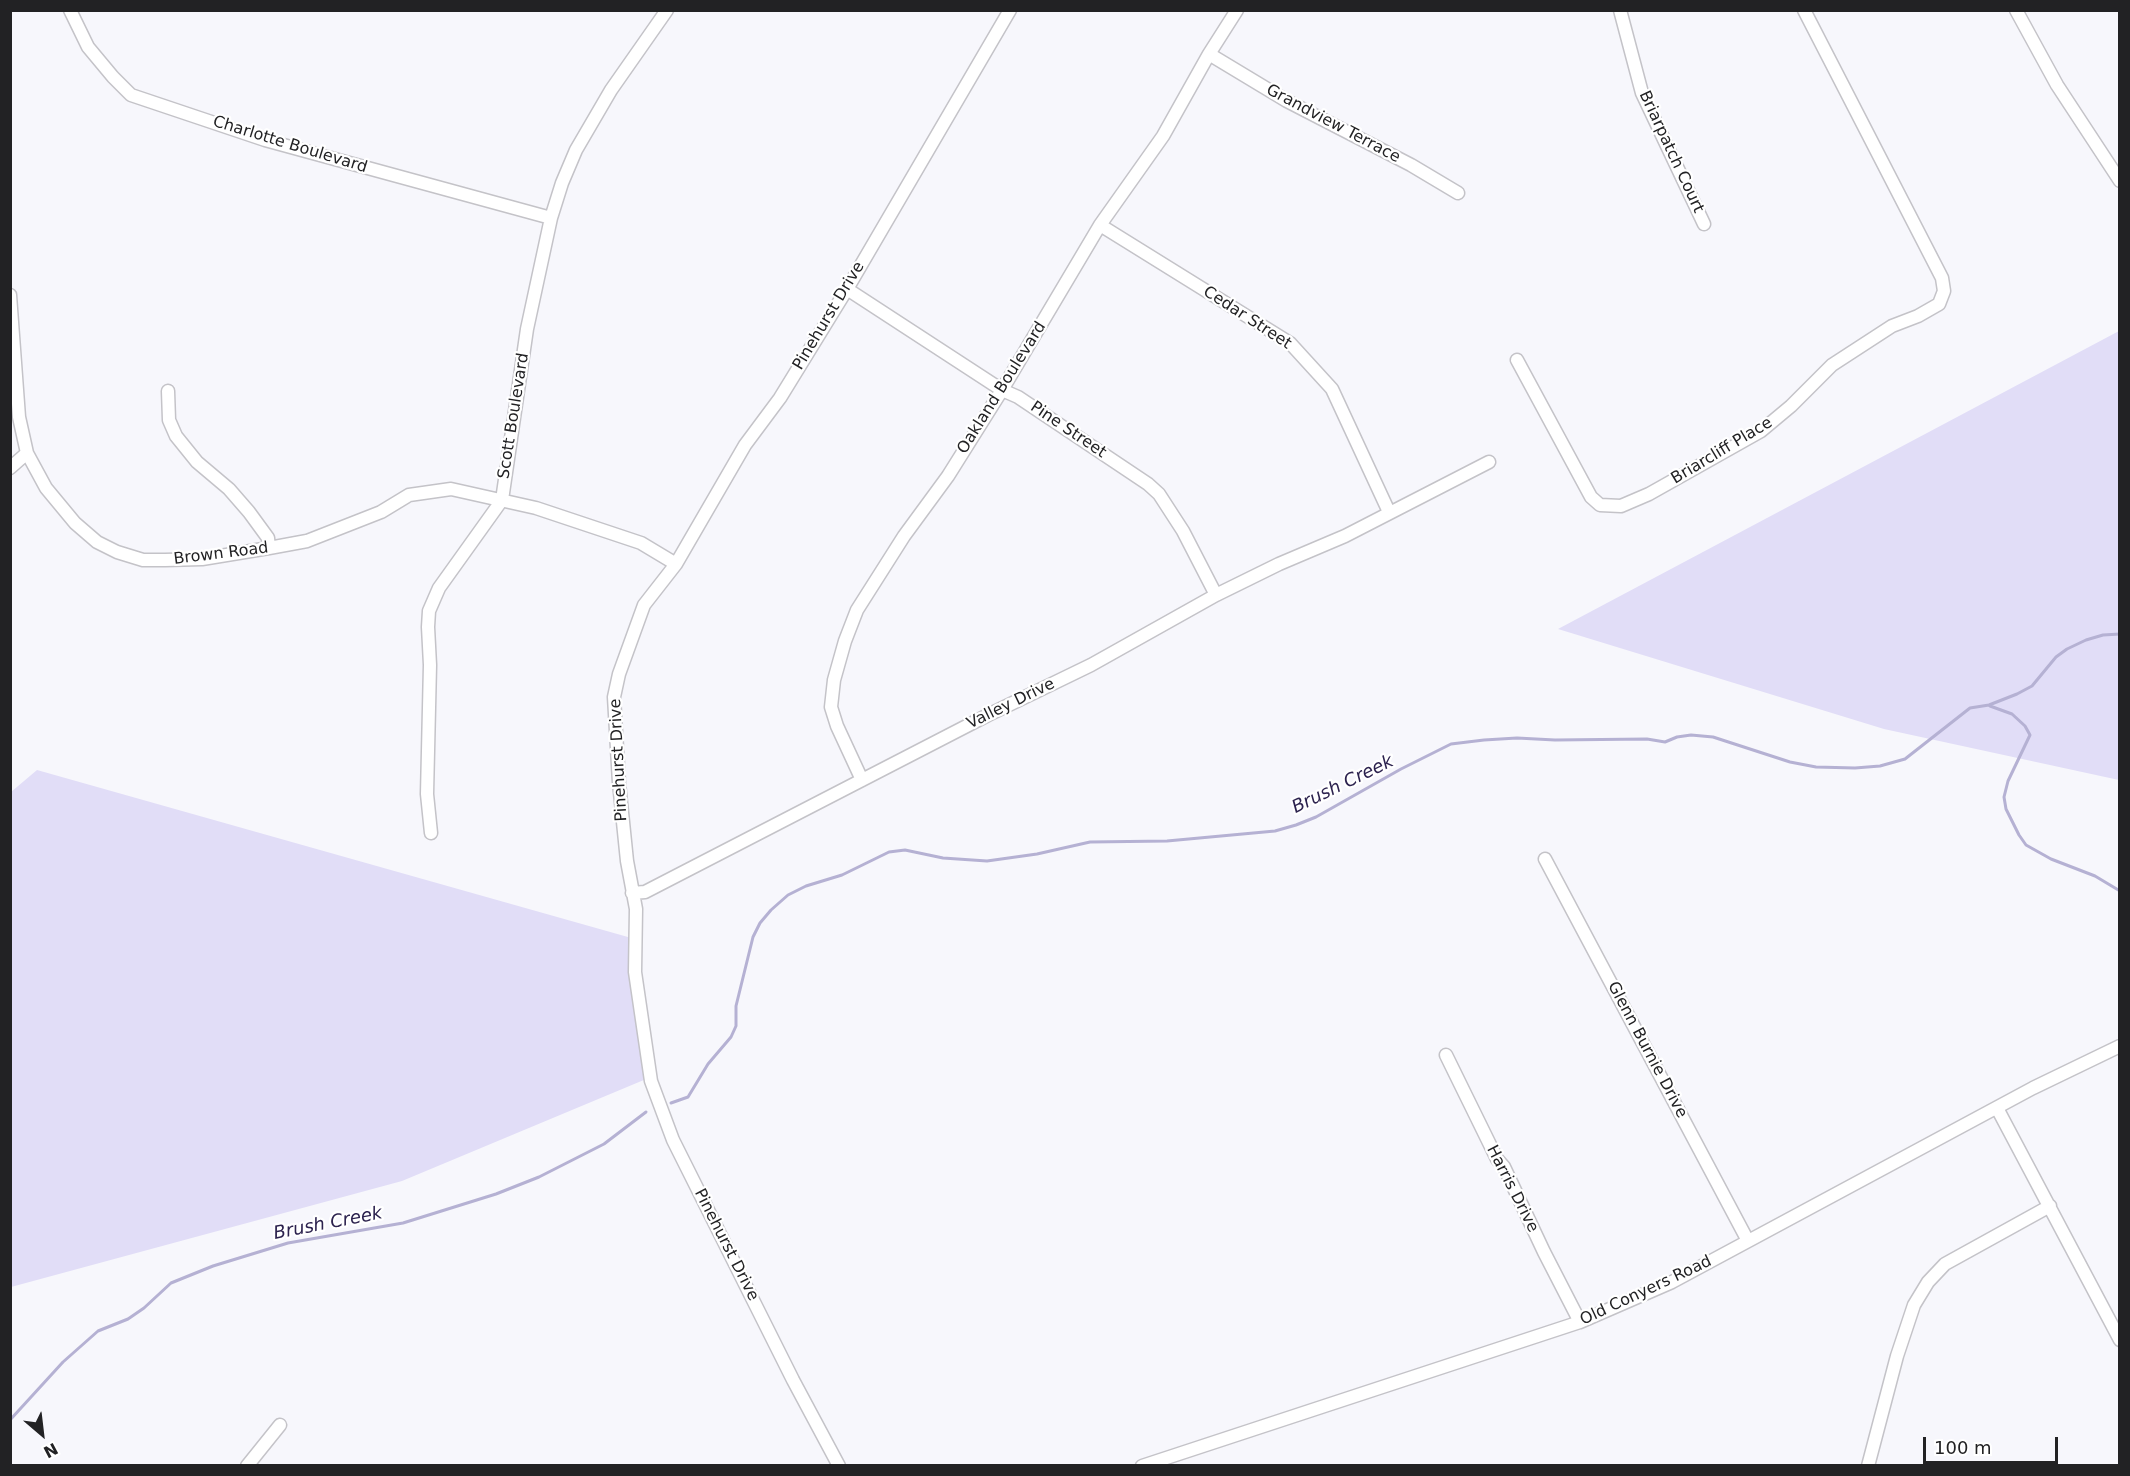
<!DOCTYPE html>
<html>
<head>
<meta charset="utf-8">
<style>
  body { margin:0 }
  #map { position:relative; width:2130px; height:1476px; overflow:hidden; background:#f7f7fc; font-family:"DejaVu Sans",sans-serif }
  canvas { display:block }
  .frame { position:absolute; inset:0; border:12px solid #222224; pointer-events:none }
  .north { position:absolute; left:12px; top:1404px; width:60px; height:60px; -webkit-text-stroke:4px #fff; paint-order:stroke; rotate:152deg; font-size:16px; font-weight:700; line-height:24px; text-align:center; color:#222224 }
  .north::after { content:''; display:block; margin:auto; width:21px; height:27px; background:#222224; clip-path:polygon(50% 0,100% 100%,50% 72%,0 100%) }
  .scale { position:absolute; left:1923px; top:1437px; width:135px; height:27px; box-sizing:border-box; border:3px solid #222224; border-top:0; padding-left:8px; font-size:18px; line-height:21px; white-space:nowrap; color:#222224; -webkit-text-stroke:4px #fff; paint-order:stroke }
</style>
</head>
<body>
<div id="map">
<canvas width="2130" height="1476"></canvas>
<div class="frame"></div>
<div class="north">N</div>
<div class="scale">100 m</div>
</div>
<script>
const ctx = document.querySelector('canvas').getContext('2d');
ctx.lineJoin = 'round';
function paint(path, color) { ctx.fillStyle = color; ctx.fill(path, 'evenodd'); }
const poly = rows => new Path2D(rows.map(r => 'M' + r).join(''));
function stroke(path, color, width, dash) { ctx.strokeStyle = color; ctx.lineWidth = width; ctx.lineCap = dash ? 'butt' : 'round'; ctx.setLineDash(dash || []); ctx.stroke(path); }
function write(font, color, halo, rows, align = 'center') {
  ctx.font = font + ' "DejaVu Sans",sans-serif'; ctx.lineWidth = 4.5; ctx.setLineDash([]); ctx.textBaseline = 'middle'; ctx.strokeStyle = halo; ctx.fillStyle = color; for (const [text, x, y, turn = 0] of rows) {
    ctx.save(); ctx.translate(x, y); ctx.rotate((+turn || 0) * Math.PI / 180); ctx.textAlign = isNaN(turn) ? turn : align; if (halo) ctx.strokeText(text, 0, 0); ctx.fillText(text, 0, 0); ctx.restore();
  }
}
paint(poly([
  [2119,331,2119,780,1884,729,1558,629],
  [37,770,635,939,651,1077,402,1181,11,1287,11,792]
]), '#e1ddf7');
stroke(poly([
  [1990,706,2012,714,2025,726,2030,735,2008,781,2004,797,2006,809,2019,835,2026,845,2051,859,2095,876,2120,891],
  [671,1103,688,1097,708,1064,731,1037,736,1026,736,1006,753,937,760,923,771,910,788,895,806,886,842,875,889,852,905,850,943,858,987,861,1037,854,1090,842,1167,841,1275,831,1296,825,1316,817,1401,769,1451,744,1484,740,1517,738,1555,740,1647,739,1665,742,1677,737,1691,735,1713,737,1790,762,1816,767,1855,768,1880,766,1905,759,1970,708,1989,705,2017,694,2032,686,2056,657,2067,649,2086,640,2103,635,2120,634],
  [10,1420,63,1362,98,1331,128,1319,144,1308,171,1283,213,1266,288,1243,403,1223,496,1194,539,1177,604,1144,646,1112]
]), '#b5b1d3', 3);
const minor = poly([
  [70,10,88,47,113,77,131,95,265,140,551,218],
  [1620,10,1642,93,1704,224],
  [2016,10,2057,85,2120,181],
  [1209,54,1287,101,1411,165,1458,193],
  [1100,225,1290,343,1332,389,1389,512],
  [847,289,1002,390,1018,397,1148,484,1159,494,1183,531,1216,595],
  [10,295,19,417,27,453,46,488,75,523,97,542,117,552,143,560,165,560,202,559,269,548,307,541,381,512,409,495,451,489,536,508,641,543,676,564],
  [1517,360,1591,497,1600,505,1621,506,1649,494,1761,431,1791,406,1832,365,1892,326,1918,316,1939,304,1944,291,1942,278,1804,10],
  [168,391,169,420,176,436,197,462,229,489,249,512,268,538,269,548],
  [10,468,27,453],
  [862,780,837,726,831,707,834,680,845,641,857,610,904,536,948,476,1002,390,1100,225,1163,136,1209,54,1237,10],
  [431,833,427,794,430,665,428,627,429,611,439,588,502,500,527,329,551,218,562,183,576,150,611,90,667,10],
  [1545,859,1748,1241],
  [632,893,645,892,988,715,1091,665,1216,595,1279,564,1345,536,1489,462],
  [1446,1055,1497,1159,1504,1167,1544,1252,1580,1322],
  [1997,1108,2120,1340],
  [247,1466,280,1425],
  [839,1466,793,1380,673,1140,651,1081,635,972,636,909,627,861,619,783,614,697,619,674,644,605,676,564,745,445,780,398,847,289,1010,10],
  [1142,1466,1580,1322,1672,1282,2033,1088,2120,1046],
  [1868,1466,1897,1356,1914,1305,1928,1282,1945,1264,2050,1206]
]);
stroke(minor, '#c4c3c8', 15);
stroke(minor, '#fff', 12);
write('16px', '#222224', '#fff', [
  ["Grandview Terrace",1333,124,28],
  ["Charlotte Boulevard",290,145,17],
  ["Briarpatch Court",1671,152,65],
  ["Pinehurst Drive",829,316,-59],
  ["Cedar Street",1247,318,33],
  ["Oakland Boulevard",1002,388,-58],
  ["Scott Boulevard",514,416,-81],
  ["Pine Street",1068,430,34],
  ["Briarcliff Place",1722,451,-31],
  ["Brown Road",221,554,-7],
  ["Valley Drive",1011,704,-26],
  ["Pinehurst Drive",619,760,-93],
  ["Glenn Burnie Drive",1647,1050,62],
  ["Harris Drive",1512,1189,63],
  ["Pinehurst Drive",726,1245,63],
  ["Old Conyers Road",1646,1291,-25]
]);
write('italic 18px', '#2c224e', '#fff', [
  ["Brush Creek",1343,785,-26],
  ["Brush Creek",328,1224,-11]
]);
</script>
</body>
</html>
